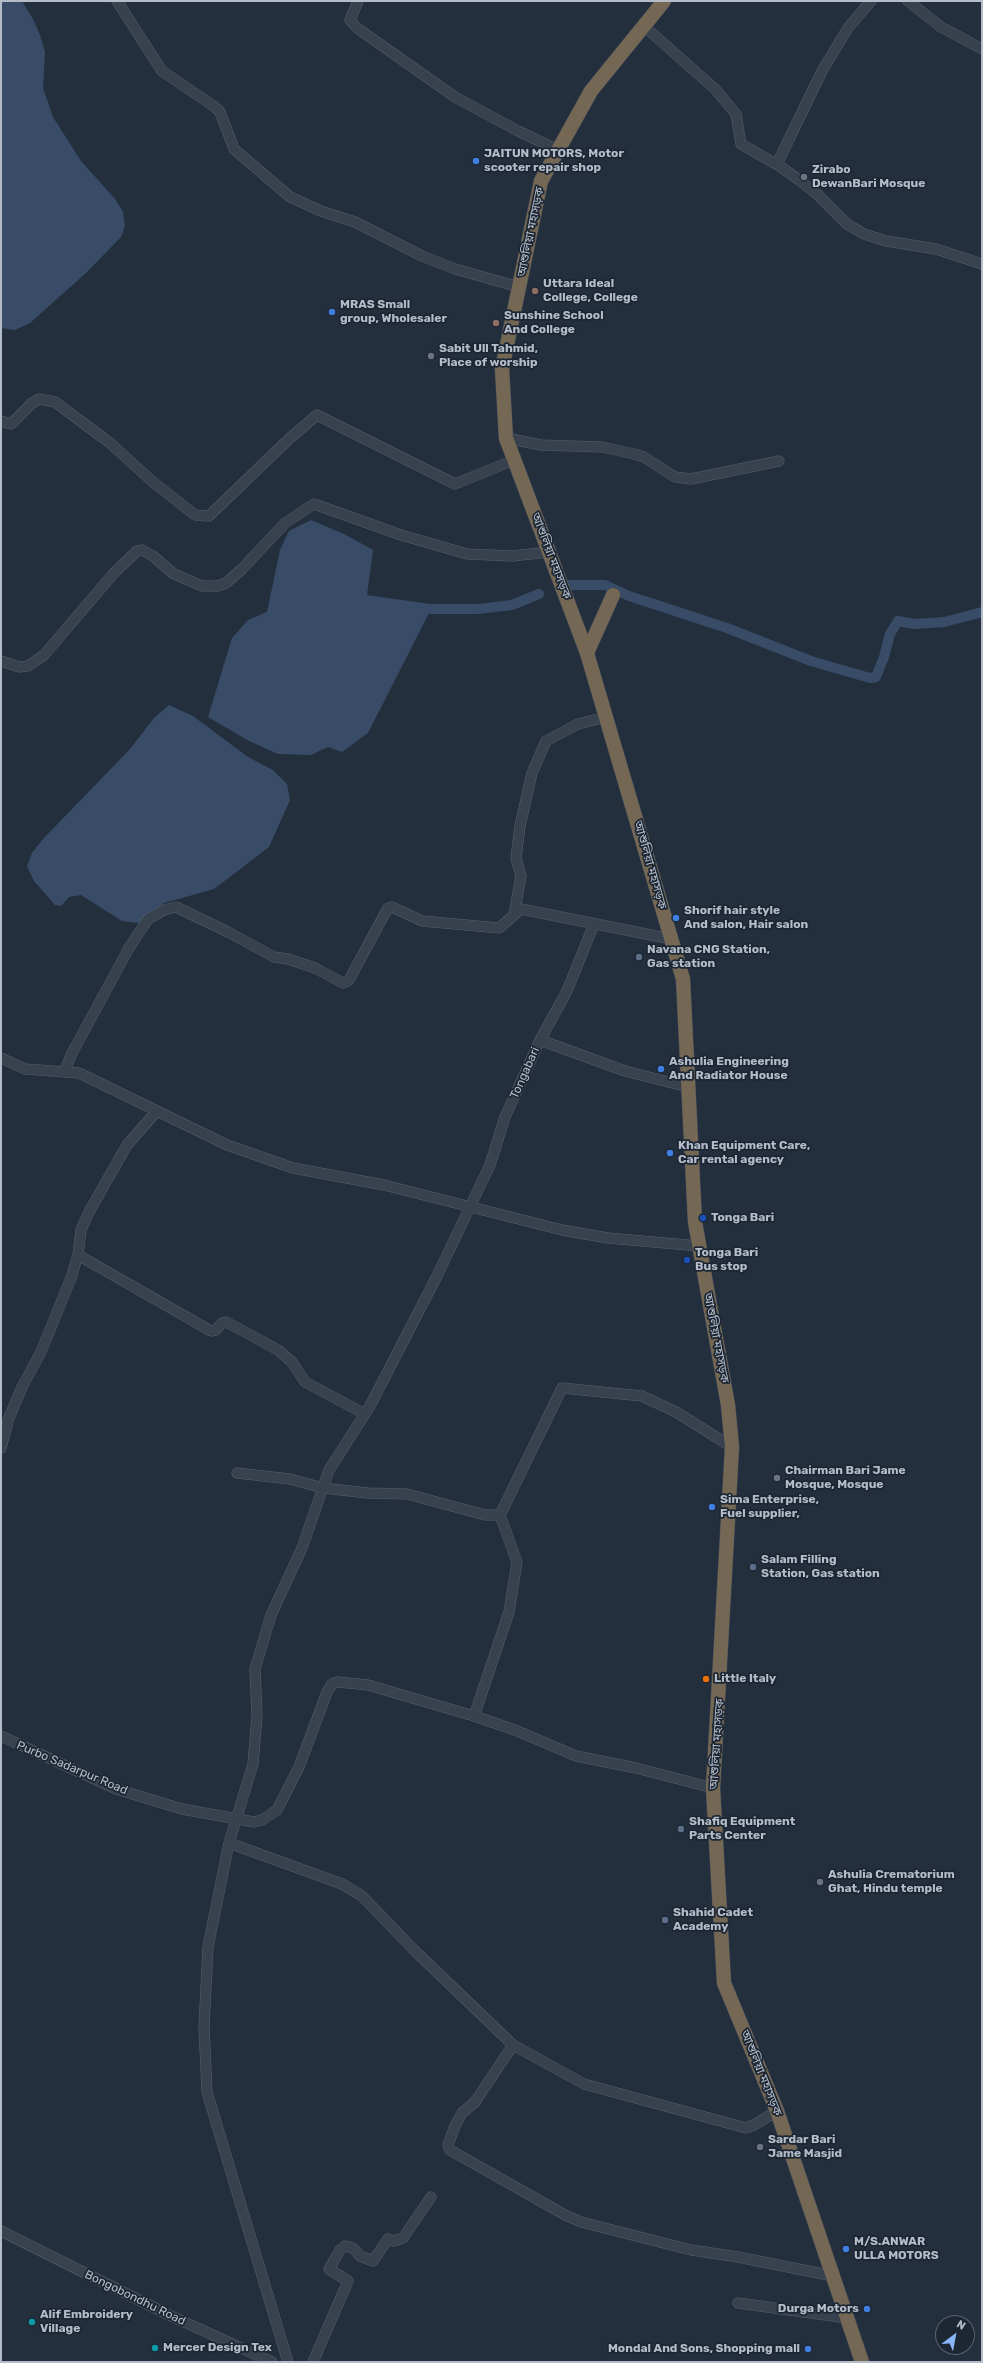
<!DOCTYPE html>
<html>
<head>
<meta charset="utf-8">
<style>
  body { margin:0 }
  #map { position:relative; width:983px; height:2363px; overflow:hidden; background:#242f3e; font-family:Rubik,sans-serif }
  canvas { display:block }
  .frame { position:absolute; inset:0; border:2px solid #b4bcc9; pointer-events:none }
  .north { position:absolute; left:935px; top:2315px; width:40px; height:40px; box-sizing:border-box; background:#1d2633; border:1px solid #59626f; border-radius:50%; rotate:32deg; font-size:11px; font-weight:700; line-height:16px; text-align:center; color:#b4bcc9 }
  .north::after { content:''; display:block; margin:auto; width:14px; height:18px; background:#8ab4f8; clip-path:polygon(50% 0,100% 100%,50% 72%,0 100%) }
</style>
</head>
<body>
<div id="map">
<canvas width="983" height="2363"></canvas>
<div class="frame"></div>
<div class="north">N</div>
</div>
<script>
const ctx = document.querySelector('canvas').getContext('2d');
ctx.lineJoin = 'round';
function paint(path, color) { ctx.fillStyle = color; ctx.fill(path, 'evenodd'); }
const poly = rows => new Path2D(rows.map(r => 'M' + r).join(''));
function stroke(path, color, width, dash) { ctx.strokeStyle = color; ctx.lineWidth = width; ctx.lineCap = dash ? 'butt' : 'round'; ctx.setLineDash(dash || []); ctx.stroke(path); }
function write(font, color, halo, rows, align = 'center') {
  ctx.font = font + ' Rubik,"Noto Sans Bengali",sans-serif'; ctx.lineWidth = 3.5; ctx.setLineDash([]); ctx.textBaseline = 'middle'; ctx.strokeStyle = halo; ctx.fillStyle = color; for (const [text, x, y, turn = 0] of rows) {
    ctx.save(); ctx.translate(x, y); ctx.rotate((+turn || 0) * Math.PI / 180); ctx.textAlign = isNaN(turn) ? turn : align; if (halo) ctx.strokeText(text, 0, 0); ctx.fillText(text, 0, 0); ctx.restore();
  }
}
paint(poly([
  [1,1,22,1,33,19,40,35,45,52,43,88,53,117,81,161,115,199,123,212,125,226,121,237,86,273,30,323,15,330,1,328],
  [311,520,344,534,373,550,367,595,430,604,428,615,368,733,342,752,328,747,311,755,278,754,249,741,208,717,232,638,248,620,267,612,280,550,289,531],
  [169,705,193,716,248,757,273,770,287,784,290,800,269,847,214,889,164,903,138,923,122,921,81,895,69,897,61,906,55,905,34,881,27,866,32,853,43,839,130,749,154,718]
]), '#394c67');
stroke(poly([
  [568,585,605,585,629,596,727,628,811,661,870,678,876,677,884,657,890,634,898,621,914,624,944,622,982,612],
  [429,609,478,609,512,605,539,594]
]), '#394c67', 10);
const minor = poly([
  [117,1,162,71,215,107,220,112,234,149,290,197,321,211,355,222,422,256,455,269,519,287],
  [358,1,350,20,357,28,455,97,518,131,558,150],
  [908,1,941,27,982,49],
  [644,26,715,89,736,114,741,144,781,167,799,180,818,195,847,224,864,234,886,241,936,249,982,264],
  [777,164,822,71,848,28,871,1],
  [1,421,11,424,31,404,39,399,55,402,110,443,153,482,195,515,209,516,290,438,317,415,455,484,514,460],
  [506,438,541,445,602,447,634,454,644,457,675,477,691,479,779,461],
  [1,661,19,667,28,666,44,655,114,573,137,551,142,550,153,556,174,574,202,586,218,586,226,583,242,569,285,523,314,504,401,535,467,554,512,556,549,552],
  [514,915,521,876,516,858,520,826,532,773,546,741,578,724,606,717],
  [540,1040,625,1071,688,1087],
  [1,1058,25,1069,79,1073,227,1145,293,1168,384,1185,562,1230,608,1238,699,1246],
  [65,1071,71,1055,129,948,148,919,164,910,176,907,228,932,274,957,288,959,315,968,343,983,349,980,383,917,388,908,392,907,422,921,499,928,521,909,671,939],
  [78,1255,211,1331,216,1330,222,1323,226,1322,247,1333,278,1350,292,1362,305,1382,365,1414],
  [1,1448,9,1418,22,1387,41,1352,71,1278,78,1255,81,1230,89,1212,127,1145,157,1111],
  [237,1473,290,1479,323,1488,368,1493,407,1494,485,1515,500,1515],
  [474,1716,509,1612,517,1562,500,1515,562,1388,642,1396,676,1412,732,1447],
  [1,1736,116,1789,182,1809,254,1822,262,1820,277,1810,299,1767,327,1692,332,1684,338,1682,368,1685,474,1716,515,1730,576,1756,636,1768,713,1788],
  [229,1843,342,1884,362,1896,413,1949,513,2045,584,2084,746,2128,754,2125,777,2111],
  [513,2045,475,2102,462,2113,455,2126,448,2145,450,2150,565,2215,581,2222,691,2250,738,2257,833,2276],
  [1,2231,169,2315,272,2362],
  [738,2303,847,2318],
  [288,2362,207,2092,204,2027,208,1947,229,1843,253,1764,257,1716,255,1669,271,1615,302,1548,329,1470,370,1406,437,1276,490,1165,505,1117,540,1040,567,991,594,924],
  [313,2362,348,2281,329,2269,340,2250,345,2246,353,2248,360,2256,373,2261,388,2239,394,2241,403,2238,431,2197]
]);
const highway = poly([
  [664,1,591,91,541,181,502,369,506,438,587,653,683,979,695,1222,728,1405,732,1447,713,1788,724,1983,777,2111,862,2362],
  [587,653,613,595]
]);
stroke(minor, '#565f6c', 11);
stroke(highway, '#434c59', 15);
stroke(minor, '#38414e', 10);
stroke(highway, '#746855', 14);
for (const [x, y, r, color] of [
  [476,161,4,"#3f7fe0"],
  [804,177,4,"#6b7280"],
  [535,291,4,"#8d6e63"],
  [332,312,4,"#3f7fe0"],
  [496,323,4,"#8d6e63"],
  [431,356,4,"#6b7280"],
  [676,918,4,"#3f7fe0"],
  [639,957,4,"#5c6f8a"],
  [661,1069,4,"#3f7fe0"],
  [670,1153,4,"#3f7fe0"],
  [703,1218,4,"#1a4fb4"],
  [687,1260,4,"#1a4fb4"],
  [777,1478,4,"#6b7280"],
  [712,1507,4,"#3f7fe0"],
  [753,1567,4,"#5c6f8a"],
  [706,1679,4,"#e8710a"],
  [681,1829,4,"#5c6f8a"],
  [820,1882,4,"#6b7280"],
  [665,1920,4,"#5c6f8a"],
  [760,2147,4,"#6b7280"],
  [846,2249,4,"#3f7fe0"],
  [867,2309,4,"#3f7fe0"],
  [32,2322,4,"#0f9aa8"],
  [155,2348,4,"#0f9aa8"],
  [808,2349,4,"#3f7fe0"]
]) { const dot = new Path2D(); dot.arc(x, y, r, 0, 2 * Math.PI); ctx.fillStyle = color; ctx.fill(dot); stroke(dot, '#1d2633', 1.5); }
write('bold 12px', '#b4bcc9', '#1d2633', [
  ["JAITUN MOTORS, Motor",484,154],
  ["scooter repair shop",484,168],
  ["Zirabo",812,170],
  ["DewanBari Mosque",812,184],
  ["Uttara Ideal",543,284],
  ["College, College",543,298],
  ["MRAS Small",340,305],
  ["group, Wholesaler",340,319],
  ["Sunshine School",504,316],
  ["And College",504,330],
  ["Sabit Ull Tahmid,",439,349],
  ["Place of worship",439,363],
  ["Shorif hair style",684,911],
  ["And salon, Hair salon",684,925],
  ["Navana CNG Station,",647,950],
  ["Gas station",647,964],
  ["Ashulia Engineering",669,1062],
  ["And Radiator House",669,1076],
  ["Khan Equipment Care,",678,1146],
  ["Car rental agency",678,1160],
  ["Tonga Bari",711,1218],
  ["Tonga Bari",695,1253],
  ["Bus stop",695,1267],
  ["Chairman Bari Jame",785,1471],
  ["Mosque, Mosque",785,1485],
  ["Sima Enterprise,",720,1500],
  ["Fuel supplier,",720,1514],
  ["Salam Filling",761,1560],
  ["Station, Gas station",761,1574],
  ["Little Italy",714,1679],
  ["Shafiq Equipment",689,1822],
  ["Parts Center",689,1836],
  ["Ashulia Crematorium",828,1875],
  ["Ghat, Hindu temple",828,1889],
  ["Shahid Cadet",673,1913],
  ["Academy",673,1927],
  ["Sardar Bari",768,2140],
  ["Jame Masjid",768,2154],
  ["M/S.ANWAR",854,2242],
  ["ULLA MOTORS",854,2256],
  ["Durga Motors",859,2309,"right"],
  ["Alif Embroidery",40,2315],
  ["Village",40,2329],
  ["Mercer Design Tex",163,2348],
  ["Mondal And Sons, Shopping mall",800,2349,"right"]
], 'left');
write('12px', '#b4bcc9', '#1d2633', [
  ["আশুলিয়া মহাসড়ক",531,232,-78],
  ["আশুলিয়া মহাসড়ক",551,556,69],
  ["আশুলিয়া মহাসড়ক",650,865,74],
  ["Tongabari",525,1073,-66],
  ["আশুলিয়া মহাসড়ক",716,1338,79],
  ["আশুলিয়া মহাসড়ক",717,1744,-86],
  ["Purbo Sadarpur Road",72,1768,23],
  ["আশুলিয়া মহাসড়ক",761,2073,68],
  ["Bongobondhu Road",135,2298,26]
]);
</script>
</body>
</html>
